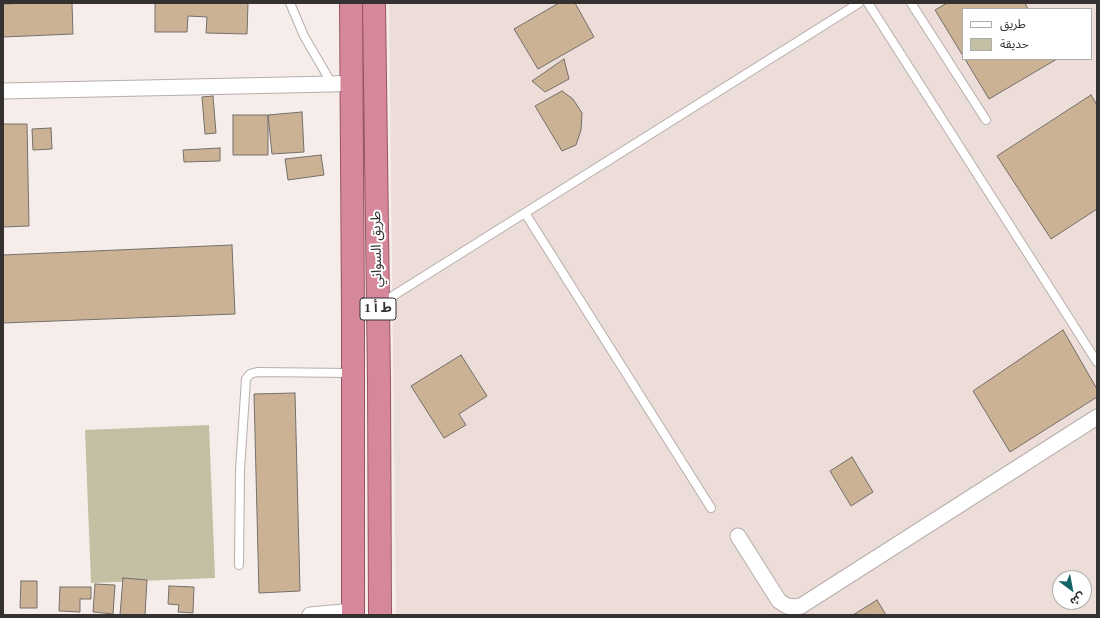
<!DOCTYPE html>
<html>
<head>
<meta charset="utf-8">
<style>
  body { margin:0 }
  #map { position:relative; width:1100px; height:618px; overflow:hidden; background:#f6edea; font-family:"Times New Roman","Noto Sans Arabic",serif }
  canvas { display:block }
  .frame { position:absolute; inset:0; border:4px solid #343130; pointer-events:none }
  .legend { position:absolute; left:962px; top:8px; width:130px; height:52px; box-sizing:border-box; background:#fff; border:1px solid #aeadac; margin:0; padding:5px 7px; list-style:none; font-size:12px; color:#343130 }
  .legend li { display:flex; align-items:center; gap:8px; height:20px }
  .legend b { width:20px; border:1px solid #aeadac }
  .north { position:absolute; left:1052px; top:570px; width:40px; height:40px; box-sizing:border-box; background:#fff; border:1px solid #aeadac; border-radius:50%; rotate:148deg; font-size:11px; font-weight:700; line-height:16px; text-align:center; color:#343130 }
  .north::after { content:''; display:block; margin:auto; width:14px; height:18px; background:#146467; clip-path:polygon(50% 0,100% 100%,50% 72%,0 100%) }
</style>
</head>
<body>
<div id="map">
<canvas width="1100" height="618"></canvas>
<div class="frame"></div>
<ul class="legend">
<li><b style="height:5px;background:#fff"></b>طريق</li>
<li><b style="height:11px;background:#c2bfa3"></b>حديقة</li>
</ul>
<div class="north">ش</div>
</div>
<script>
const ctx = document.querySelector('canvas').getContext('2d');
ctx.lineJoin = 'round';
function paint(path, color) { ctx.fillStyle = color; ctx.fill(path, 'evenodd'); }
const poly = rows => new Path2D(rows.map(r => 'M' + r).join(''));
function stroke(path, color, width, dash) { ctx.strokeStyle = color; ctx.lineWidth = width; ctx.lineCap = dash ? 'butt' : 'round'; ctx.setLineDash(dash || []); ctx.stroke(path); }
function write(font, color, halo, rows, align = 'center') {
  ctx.font = font + ' "Times New Roman","Noto Sans Arabic",serif'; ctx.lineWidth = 4; ctx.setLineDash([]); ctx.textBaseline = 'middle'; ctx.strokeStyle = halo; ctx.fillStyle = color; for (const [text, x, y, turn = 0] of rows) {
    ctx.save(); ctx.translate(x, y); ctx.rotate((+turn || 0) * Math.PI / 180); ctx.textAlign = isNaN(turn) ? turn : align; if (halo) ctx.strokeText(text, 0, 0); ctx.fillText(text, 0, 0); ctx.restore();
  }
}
paint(poly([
  [389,3,1097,3,1097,615,396,615],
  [963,9,1091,9,1091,59,963,59],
  [1060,578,1084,578,1084,602,1060,602]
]), '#edddd8');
paint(poly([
  [209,425,215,578,91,583,85,430]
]), '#c2bfa3');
const building = poly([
  [28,3,72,3,73,34,3,37,3,4,28,3],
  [155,3,248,3,247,34,206,33,207,17,188,16,187,32,155,32,155,3],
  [559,3,575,3,594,37,538,69,514,29,559,3],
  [947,3,1025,3,1028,9,963,9,963,56,935,10,947,3],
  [564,59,569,79,545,92,532,81,564,59],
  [965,59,1057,59,989,99,965,59],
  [562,91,573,99,582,113,581,130,576,145,562,151,535,106,562,91],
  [1091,95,1097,105,1097,209,1051,239,997,156,1091,95],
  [213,96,216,133,205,134,202,97,213,96],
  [302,112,304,152,272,154,268,115,302,112],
  [233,115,268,115,268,155,233,155,233,115],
  [3,124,27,124,29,226,3,227,3,124],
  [51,128,52,149,33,150,32,129,51,128],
  [220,148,220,161,184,162,183,150,220,148],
  [321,155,324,175,288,180,285,159,321,155],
  [232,245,235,314,3,323,3,255,232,245],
  [1063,330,1097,389,1097,397,1010,452,973,391,1063,330],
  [461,355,487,396,459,414,466,425,444,438,411,386,461,355],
  [295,393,300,591,259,593,254,394,295,393],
  [852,457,873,492,851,506,830,471,852,457],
  [123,578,147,580,145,615,120,615,123,578],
  [21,581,37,581,37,608,20,608,21,581],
  [95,584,115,585,113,614,93,612,95,584],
  [169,586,194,587,193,613,178,612,179,605,168,604,169,586],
  [60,587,91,587,91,599,80,599,80,612,59,611,60,587],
  [877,600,886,615,853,615,877,600]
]);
paint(building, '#cbb295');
stroke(building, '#746f6a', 1);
const service = poly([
  [290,3,304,36,332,84],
  [868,3,1097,362],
  [911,3,986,120],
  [525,213,711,508],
  [380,304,859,3],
  [239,565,240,470,246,379,250,374,257,372,351,373]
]);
const minor = poly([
  [3,91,332,84,351,83],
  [738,536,779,601,787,606,794,607,801,606,1097,417],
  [310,615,353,611]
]);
const trunk = poly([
  [351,3,353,316,353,615],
  [374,3,379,381,380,615]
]);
stroke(service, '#b6aeab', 10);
stroke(minor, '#b6aeab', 17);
stroke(trunk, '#975564', 24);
stroke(service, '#fff', 8);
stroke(minor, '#fff', 15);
stroke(trunk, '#d7879a', 22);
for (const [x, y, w] of [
  [378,309,36]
]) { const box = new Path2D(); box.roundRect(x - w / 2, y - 11, w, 22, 3); ctx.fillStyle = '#fff'; ctx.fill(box); stroke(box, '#343130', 1); }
write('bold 13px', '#343130', null, [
  ["ط أ 1",378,309]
]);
write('14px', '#343130', '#fff', [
  ["طريق السواني",377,249,-91]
]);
</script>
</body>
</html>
